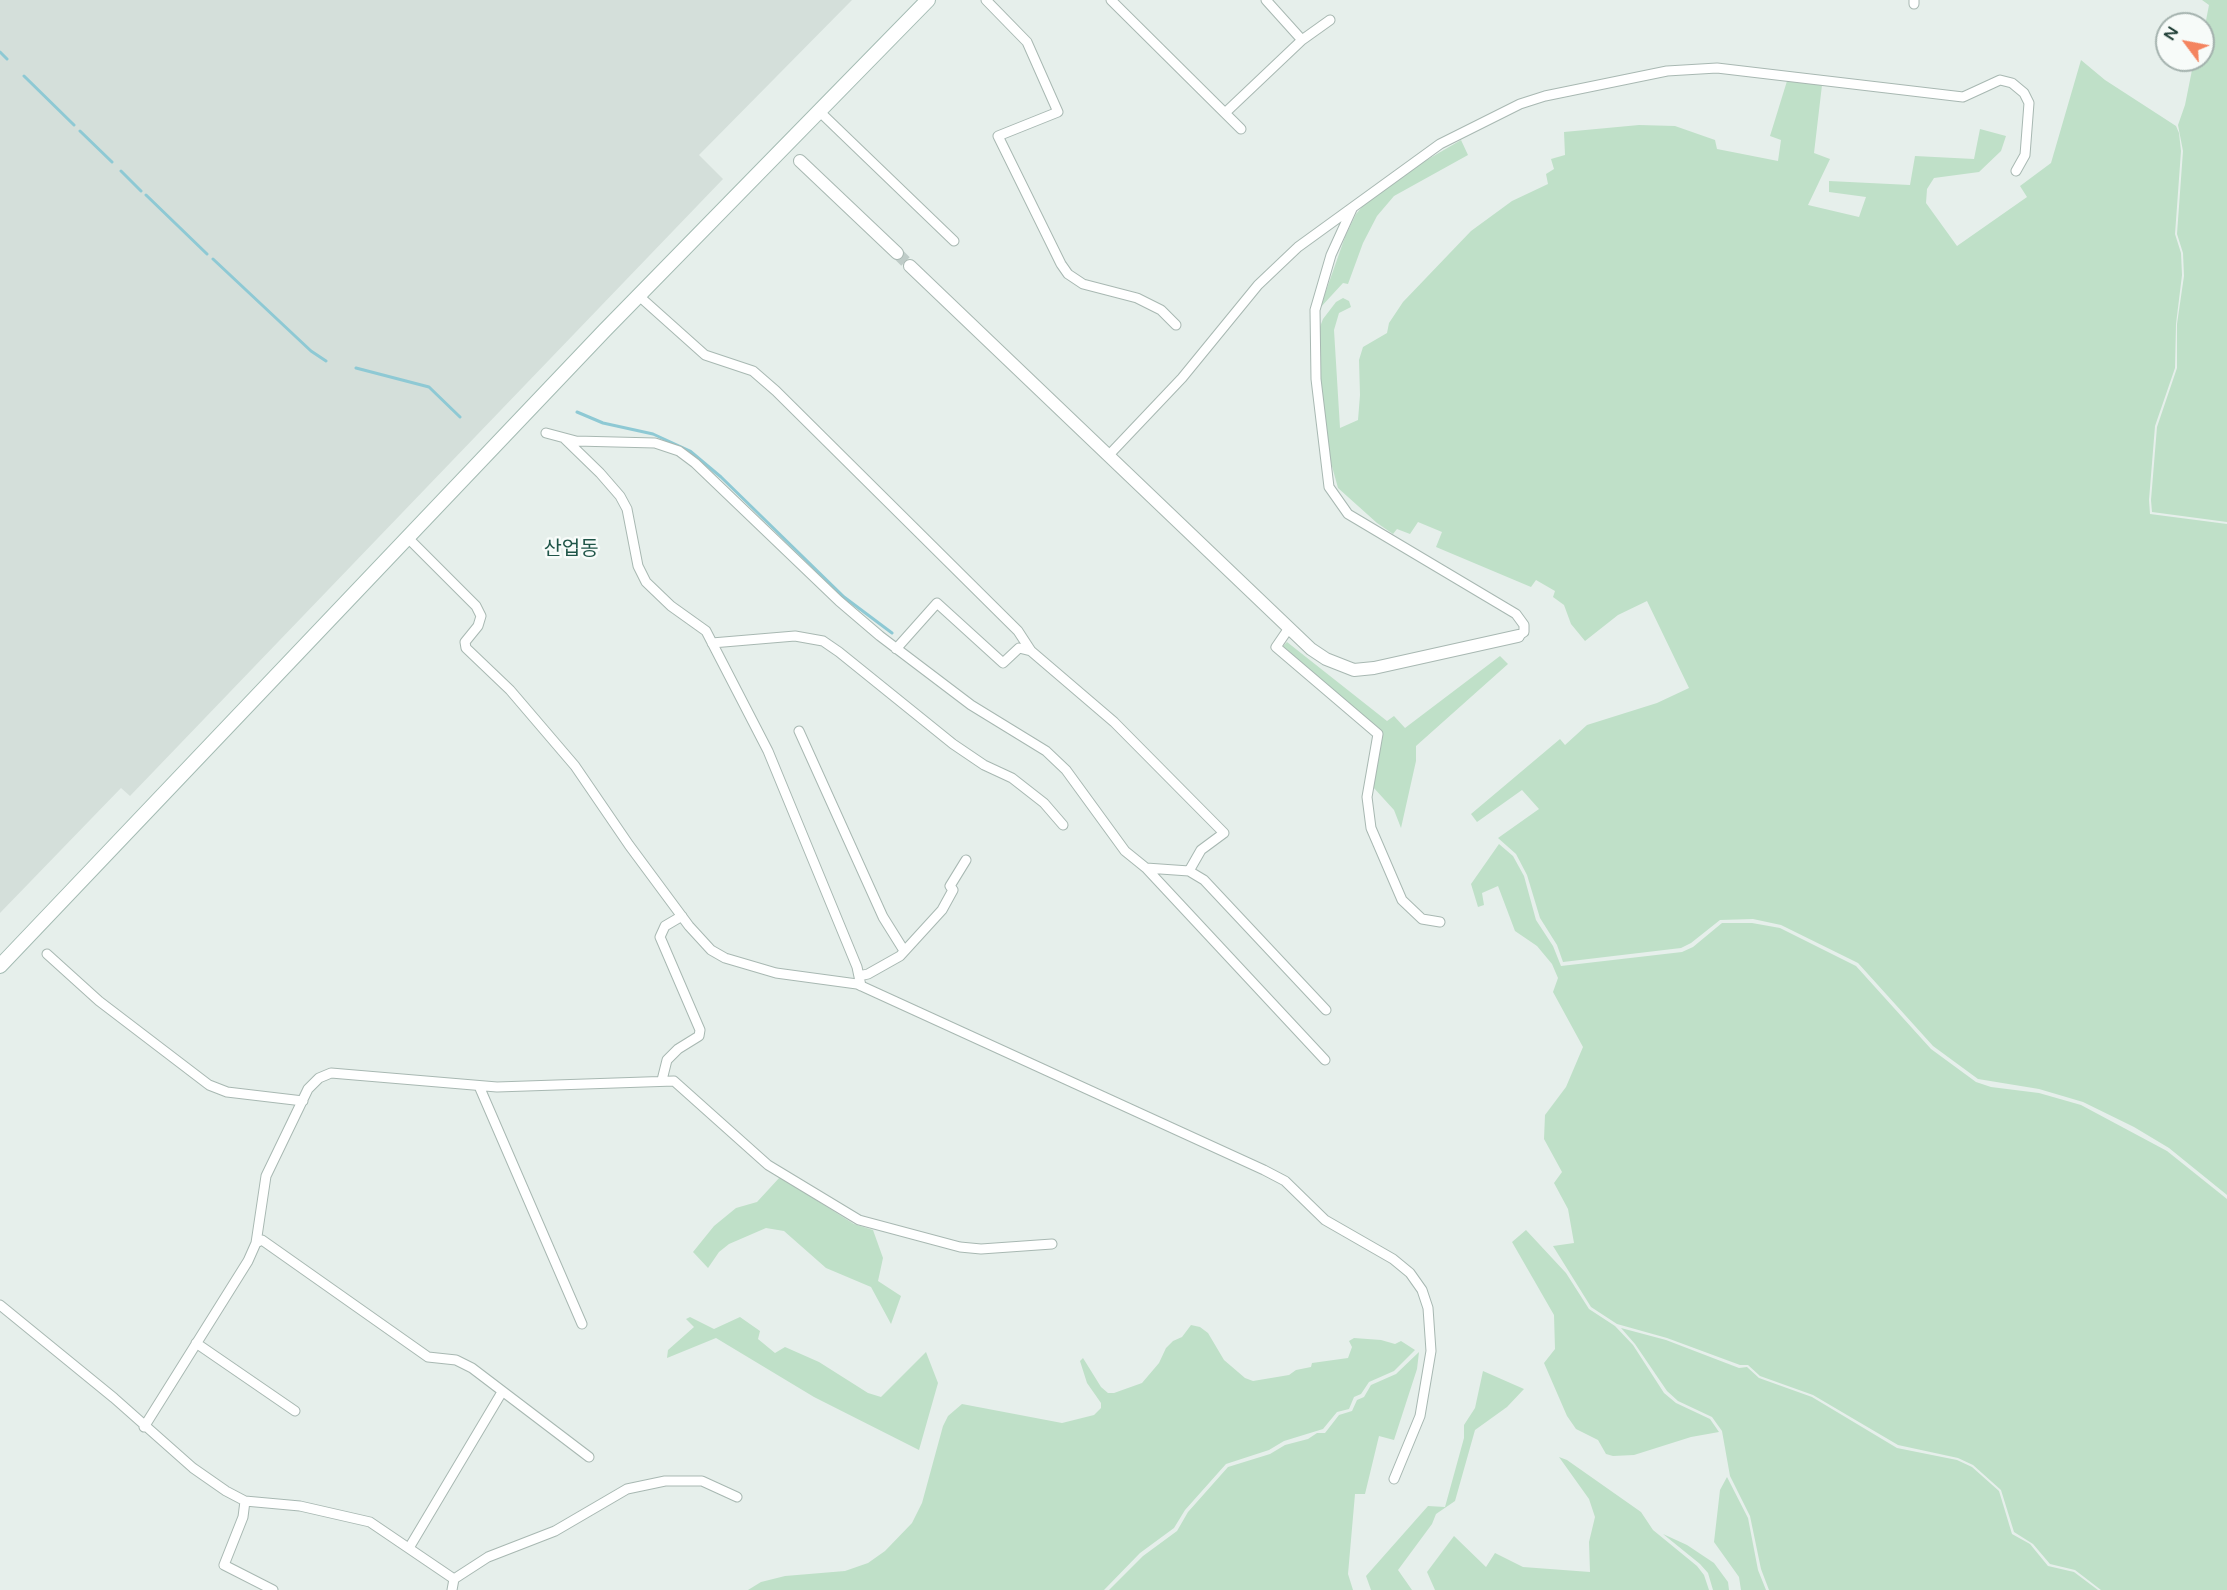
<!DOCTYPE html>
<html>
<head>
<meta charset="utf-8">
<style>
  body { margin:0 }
  #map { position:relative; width:2227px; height:1590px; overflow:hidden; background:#e6efeb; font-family:"Varela Round",sans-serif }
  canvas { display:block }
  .north { position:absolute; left:2155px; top:12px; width:60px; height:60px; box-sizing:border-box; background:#f7fbf9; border:2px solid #a3b1ad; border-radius:50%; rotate:302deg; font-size:16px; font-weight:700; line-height:24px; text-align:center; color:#24423a }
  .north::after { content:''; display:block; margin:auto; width:21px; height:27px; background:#f4845f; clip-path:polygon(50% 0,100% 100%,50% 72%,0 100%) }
</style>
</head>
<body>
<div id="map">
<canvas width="2227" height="1590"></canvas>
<div class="north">N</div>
</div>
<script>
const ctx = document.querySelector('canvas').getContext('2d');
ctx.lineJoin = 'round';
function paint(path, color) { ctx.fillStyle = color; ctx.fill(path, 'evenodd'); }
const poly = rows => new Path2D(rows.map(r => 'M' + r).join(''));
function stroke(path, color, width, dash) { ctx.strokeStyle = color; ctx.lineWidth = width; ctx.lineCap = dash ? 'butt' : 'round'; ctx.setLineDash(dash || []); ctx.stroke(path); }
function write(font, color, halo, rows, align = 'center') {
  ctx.font = font + ' "Varela Round","Noto Sans KR",sans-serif'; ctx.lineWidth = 5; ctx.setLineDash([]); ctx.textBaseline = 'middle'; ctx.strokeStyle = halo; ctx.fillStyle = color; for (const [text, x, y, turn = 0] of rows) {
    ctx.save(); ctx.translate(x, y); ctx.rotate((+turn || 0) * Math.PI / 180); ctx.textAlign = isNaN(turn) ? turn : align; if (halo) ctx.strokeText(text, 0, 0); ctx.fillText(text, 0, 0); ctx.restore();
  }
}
paint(poly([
  [0,0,852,0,699,155,723,179,130,796,121,788,0,913]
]), '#d4dfda');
paint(poly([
  [2202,0,2227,0,2227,522,2152,512,2151,500,2157,427,2177,368,2177,324,2184,276,2183,253,2177,234,2183,151,2178,125,2185,105,2194,60,2203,60,2203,36,2209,5],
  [2081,60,2105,80,2176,126,2179,133,2181,151,2175,234,2181,253,2182,275,2176,324,2175,368,2155,426,2149,500,2150,514,2227,524,2227,1195,2169,1148,2134,1127,2083,1102,2039,1089,1978,1079,1933,1046,1858,963,1781,925,1753,919,1720,920,1691,943,1681,948,1563,962,1557,945,1540,918,1527,875,1516,854,1498,838,1539,809,1522,790,1477,822,1471,814,1560,739,1565,745,1587,725,1657,703,1689,688,1647,601,1618,615,1585,641,1571,624,1564,605,1553,597,1555,591,1536,580,1531,587,1436,547,1442,532,1418,522,1410,534,1397,529,1393,534,1377,523,1338,488,1330,459,1320,391,1318,332,1323,319,1336,302,1343,298,1349,301,1351,307,1339,313,1334,330,1340,428,1358,420,1360,395,1359,360,1363,347,1387,333,1389,323,1403,302,1471,231,1512,201,1548,184,1546,174,1554,169,1551,159,1565,155,1564,132,1639,125,1675,126,1715,140,1717,149,1778,161,1781,140,1770,136,1787,81,1822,85,1814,153,1830,159,1808,205,1859,217,1866,197,1829,192,1829,181,1910,185,1915,156,1974,159,1980,129,2006,136,2001,151,1979,172,1934,178,1927,189,1926,203,1957,246,2027,197,2020,186,2051,163],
  [1461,140,1468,155,1394,196,1377,216,1363,243,1348,284,1343,283,1320,308,1345,237,1356,214,1366,202,1413,168],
  [1287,642,1387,721,1394,716,1405,728,1500,656,1508,664,1416,746,1416,761,1401,828,1394,810,1373,787,1382,734,1283,646],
  [1499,844,1513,856,1524,876,1536,920,1553,946,1561,966,1682,952,1693,947,1722,923,1752,923,1780,928,1856,966,1931,1049,1976,1082,1991,1087,2039,1093,2081,1105,2167,1151,2227,1199,2227,1590,2101,1590,2075,1570,2050,1564,2033,1544,2014,1532,2001,1490,1973,1465,1958,1458,1898,1445,1813,1395,1760,1376,1748,1365,1740,1365,1667,1338,1617,1324,1591,1307,1553,1246,1574,1243,1568,1209,1554,1183,1562,1172,1544,1139,1545,1115,1566,1087,1583,1047,1553,992,1558,978,1552,964,1537,946,1515,931,1498,886,1482,893,1484,905,1478,907,1471,884],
  [780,1177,854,1224,873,1230,883,1258,878,1281,901,1296,891,1324,871,1287,826,1268,784,1231,766,1228,729,1244,719,1252,708,1268,693,1252,714,1226,736,1208,757,1202],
  [1526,1230,1566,1273,1589,1309,1615,1326,1633,1345,1664,1393,1676,1403,1710,1419,1719,1432,1691,1437,1634,1455,1613,1456,1606,1454,1598,1440,1576,1429,1567,1416,1544,1363,1555,1349,1554,1315,1512,1242],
  [690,1317,714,1329,740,1317,760,1331,758,1339,775,1353,785,1347,819,1362,868,1393,881,1397,926,1352,938,1383,919,1450,814,1397,716,1338,667,1358,668,1350,694,1327,686,1319],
  [1191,1325,1200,1327,1208,1333,1224,1360,1245,1378,1253,1381,1289,1375,1296,1370,1311,1367,1312,1363,1348,1358,1352,1347,1349,1341,1354,1338,1381,1340,1395,1344,1401,1341,1415,1350,1394,1371,1369,1382,1361,1394,1354,1397,1349,1409,1337,1412,1323,1429,1284,1441,1269,1450,1226,1464,1185,1510,1174,1528,1140,1553,1104,1590,748,1590,761,1582,785,1576,845,1571,868,1563,885,1551,912,1523,922,1503,943,1426,948,1416,962,1404,1062,1423,1094,1415,1101,1408,1101,1403,1087,1383,1080,1361,1083,1358,1101,1387,1108,1393,1114,1393,1142,1383,1159,1363,1166,1348,1173,1341,1182,1337],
  [1621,1328,1666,1340,1739,1368,1747,1367,1759,1378,1812,1397,1897,1448,1957,1460,1972,1467,1999,1491,2012,1534,2030,1544,2048,1566,2074,1572,2098,1590,1769,1590,1761,1569,1750,1516,1730,1476,1722,1431,1712,1417,1678,1401,1667,1391,1635,1344],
  [1419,1352,1417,1369,1394,1440,1379,1436,1365,1494,1355,1494,1348,1574,1353,1590,1109,1590,1143,1556,1177,1531,1188,1512,1228,1467,1270,1454,1285,1445,1308,1439,1317,1433,1325,1433,1339,1415,1352,1411,1357,1400,1364,1397,1371,1385,1396,1374],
  [1483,1371,1524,1389,1507,1407,1475,1430,1455,1501,1436,1514,1432,1524,1398,1570,1412,1590,1371,1590,1366,1576,1428,1506,1445,1507,1464,1438,1464,1425,1475,1408],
  [1559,1457,1567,1460,1641,1512,1653,1530,1697,1566,1704,1575,1709,1590,1435,1590,1427,1572,1454,1536,1486,1567,1495,1553,1523,1567,1590,1572,1589,1542,1595,1517,1589,1499],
  [1727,1477,1748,1518,1758,1570,1766,1590,1741,1590,1739,1577,1714,1542,1720,1490],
  [1663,1534,1687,1545,1714,1563,1728,1582,1729,1590,1713,1590,1708,1573,1700,1564]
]), '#bfe0c8');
stroke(poly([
  [0,52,7,59],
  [24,76,74,125],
  [80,131,112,162],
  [121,171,141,191],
  [146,195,207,254],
  [213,259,311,351,326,361],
  [356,368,429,387,460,417],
  [577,412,603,423,653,434,690,451,721,477,844,597,892,633]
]), '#8ec9d4', 3);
stroke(poly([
  [897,253,910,266]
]), '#bfccc8', 12, [12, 6]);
const minor = poly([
  [986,0,1027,42,1058,112,998,136,1061,264,1068,274,1083,284,1137,298,1161,310,1176,325],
  [1111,0,1241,129],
  [1266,0,1302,40],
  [1914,4,1914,0],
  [820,112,954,241],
  [1225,113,1302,40,1330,20],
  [1352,209,1331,255,1315,310,1316,379,1329,487,1348,514,1516,614,1524,625,1524,632,1518,636],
  [639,296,705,355,753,371,776,391,1018,631,1031,651,1114,722,1224,833,1201,850,1189,871],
  [546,433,576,441,655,443,679,451,695,463,839,601,880,636,971,705,1046,751,1066,770,1125,851,1146,868,1189,871,1204,880,1326,1010],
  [565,439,600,473,620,496,627,509,638,566,646,582,671,606,706,631,768,751,857,967,861,986],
  [1108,456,1182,378,1258,285,1298,247,1440,144,1520,104,1545,96,1667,71,1717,68,1963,97,2000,80,2012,83,2024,93,2029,103,2025,155,2016,171],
  [408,538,476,606,481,616,478,626,465,642,466,648,510,690,575,766,629,845,689,926,711,950,725,958,776,973,857,984,1264,1170,1285,1181,1325,1220,1393,1259,1410,1273,1422,1290,1428,1308,1431,1351,1420,1416,1394,1479],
  [1289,628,1276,647,1378,734,1367,797,1371,828,1402,900,1422,919,1440,922],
  [712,643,795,636,823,641,839,652,953,744,984,765,1012,778,1044,803,1063,825],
  [896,649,937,603,1003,663,1019,648,1031,651],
  [799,731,883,917,903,949],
  [1146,868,1325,1060],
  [47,954,99,1001,209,1085,227,1092,303,1101],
  [859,976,868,974,900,956,942,910,953,890,950,886,966,860],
  [662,1080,667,1060,678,1049,699,1036,700,1030,660,937,665,926,682,916],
  [479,1086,582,1324],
  [256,1243,262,1240,428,1357,456,1360,472,1368,589,1457],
  [0,1305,114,1398,193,1468,226,1491,245,1501,300,1506,370,1522,454,1579],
  [196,1343,295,1411],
  [144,1427,248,1261,256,1243,266,1176,308,1089,319,1078,331,1073,497,1087,674,1081,768,1165,859,1220,960,1247,981,1249,1052,1244],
  [245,1501,243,1517,224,1565,273,1590],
  [409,1548,502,1392],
  [452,1590,454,1579,488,1557,555,1531,627,1489,665,1481,702,1481,737,1497]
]);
const tertiary = poly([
  [800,161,897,253],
  [910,266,1311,649,1326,659,1354,670,1374,668,1518,636]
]);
const secondary = poly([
  [0,966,605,330,928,0]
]);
stroke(minor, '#a8b8b2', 11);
stroke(tertiary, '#a8b8b2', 14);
stroke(secondary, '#a4bbb3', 16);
stroke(minor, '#fff', 9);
stroke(tertiary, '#fff', 12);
stroke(secondary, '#fff', 14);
write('20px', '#1f5548', '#f7fbf9', [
  ["산업동",571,550]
]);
</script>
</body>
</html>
